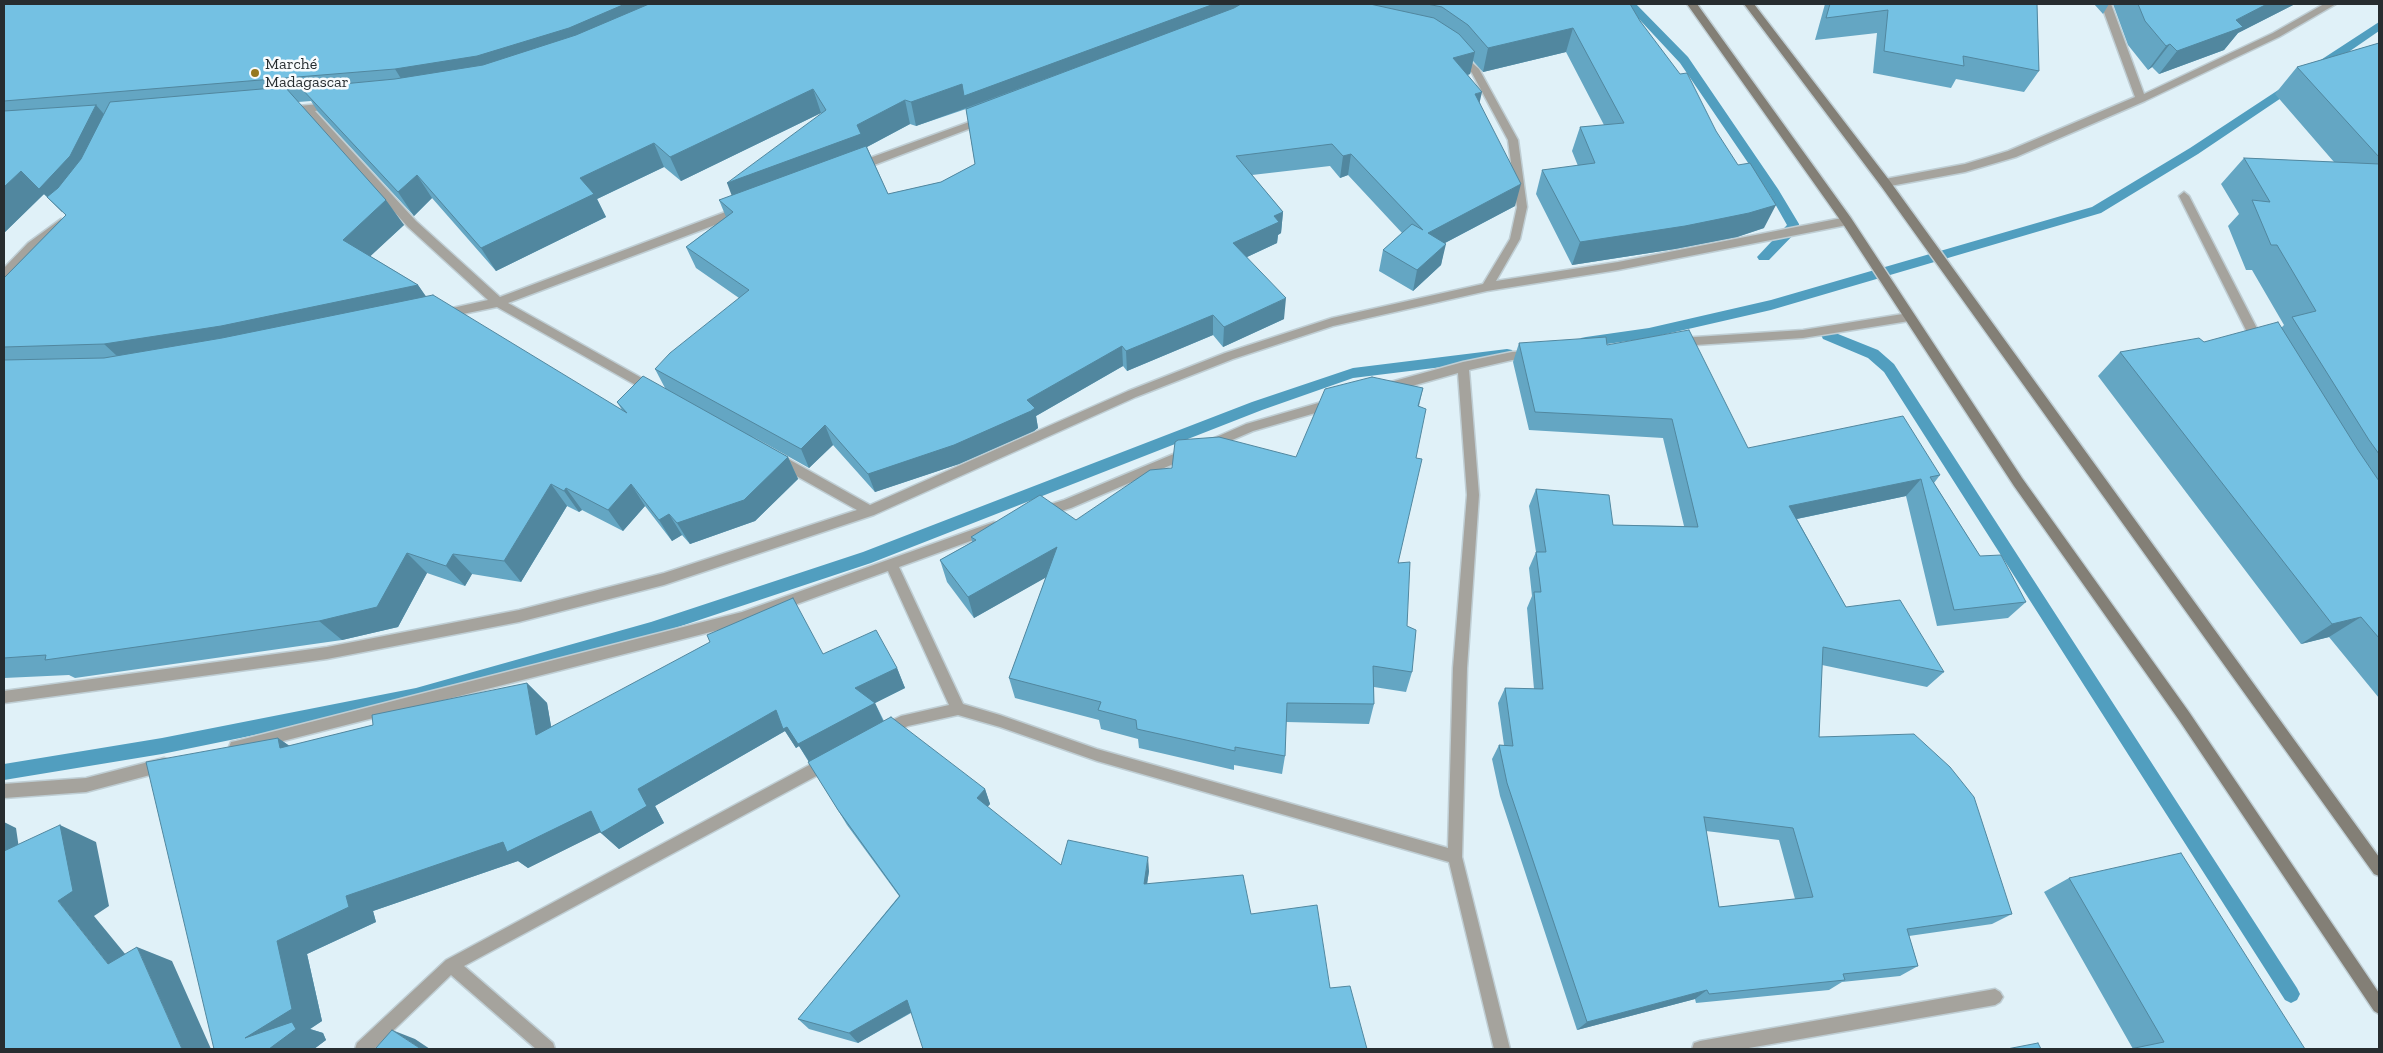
<!DOCTYPE html>
<html>
<head>
<meta charset="utf-8">
<style>
  body { margin:0 }
  #map { position:relative; width:2383px; height:1053px; overflow:hidden; background:#e0f1f8; font-family:"Zilla Slab",serif }
  canvas { display:block }
  .frame { position:absolute; inset:0; border:5px solid #272d30; pointer-events:none }
</style>
</head>
<body>
<div id="map">
<canvas width="2383" height="1053"></canvas>
<div class="frame"></div>
</div>
<script>
const ctx = document.querySelector('canvas').getContext('2d');
ctx.lineJoin = 'round';
const poly = rows => new Path2D(rows.map(r => 'M' + r).join(''));
function paint(path, color) { ctx.fillStyle = color; ctx.fill(path, 'evenodd'); }
function stroke(path, color, width, dash) { ctx.strokeStyle = color; ctx.lineWidth = width; ctx.lineCap = dash ? 'butt' : 'round'; ctx.setLineDash(dash || []); ctx.stroke(path); }
function write(font, color, halo, rows, align = 'center') {
  ctx.font = font + ' "Zilla Slab",serif'; ctx.lineWidth = 5; ctx.setLineDash([]); ctx.textBaseline = 'middle'; ctx.strokeStyle = halo; ctx.fillStyle = color; for (const [text, x, y, turn = 0] of rows) {
    ctx.save(); ctx.translate(x, y); ctx.rotate((+turn || 0) * Math.PI / 180); ctx.textAlign = isNaN(turn) ? turn : align; if (halo) ctx.strokeText(text, 0, 0); ctx.fillText(text, 0, 0); ctx.restore();
  }
}
paint(poly([
  [1625,4,1636,4,1688,57,1778,189,1799,224,1799,229,1769,260,1759,260,1757,257,1787,225,1770,195,1680,63,1625,4],
  [2379,22,2379,31,2321,71,2313,71,2311,68,2313,65,2379,22],
  [2292,81,2296,82,2298,85,2296,88,2198,154,2101,213,1771,310,1649,338,1586,347,1581,346,1579,342,1581,338,1586,337,1649,328,1771,300,2092,207,2190,148,2292,81],
  [1828,330,1878,350,1894,364,2297,988,2300,994,2297,1000,2291,1003,2285,1000,1884,372,1868,358,1823,339,1821,335,1823,331,1828,330],
  [1507,349,1512,350,1514,354,1512,358,1507,359,1353,378,1262,410,871,563,651,636,416,702,162,754,4,780,4,764,162,738,416,688,651,622,863,552,1252,402,1353,368,1507,349]
]), '#519ebf');
const minor = poly([
  [2101,4,2111,4,2144,94,2273,33,2324,4,2336,4,2279,37,2145,101,2016,157,1965,172,1885,187,1881,186,1880,183,1885,179,1965,164,2008,151,2135,97,2101,4],
  [1461,53,1479,69,1518,140,1527,207,1520,239,1496,281,1618,262,1847,217,1852,221,1847,225,1618,270,1487,291,1333,326,1233,359,1136,397,874,515,664,585,519,622,327,659,4,703,4,691,327,647,519,610,664,573,857,510,775,464,773,460,775,456,783,456,870,505,1128,391,1225,353,1332,318,1483,284,1510,239,1517,207,1508,140,1472,73,1456,56,1461,53],
  [330,103,335,106,334,108,315,111,416,221,500,297,736,208,744,208,744,214,508,303,656,386,658,389,656,392,648,392,497,307,443,318,439,317,437,314,439,311,488,300,408,227,305,112,288,113,283,110,288,107,330,103],
  [983,117,987,118,987,122,861,170,857,171,852,167,853,164,983,117],
  [2184,192,2189,196,2265,344,2263,347,2259,348,2253,344,2179,196,2184,192],
  [61,219,65,220,66,223,65,226,36,249,8,278,4,279,4,268,28,243,61,219],
  [1909,313,1915,317,1909,321,1803,338,1680,346,1674,342,1680,338,1803,330,1909,313],
  [1530,351,1534,352,1536,355,1534,358,1512,360,1469,370,1479,495,1467,668,1462,857,1510,1049,1494,1049,1449,862,1097,761,1000,727,958,715,908,726,885,737,880,736,878,731,880,726,901,716,949,705,888,571,742,624,236,753,231,752,229,747,231,742,236,741,742,612,994,522,998,523,1000,527,998,531,899,567,963,704,1000,715,1097,749,1448,848,1453,668,1467,495,1458,373,1387,393,1381,388,1387,383,1463,362,1512,352,1530,351],
  [1332,399,1336,401,1338,404,1336,407,1253,431,1209,450,1205,448,1203,445,1205,442,1246,424,1332,399],
  [1188,448,1192,450,1194,453,1192,456,1071,508,1042,517,1038,516,1036,512,1038,508,1064,500,1188,448],
  [828,755,833,757,835,762,833,767,464,966,553,1043,555,1049,536,1049,451,975,374,1049,355,1049,357,1043,446,960,828,755],
  [164,758,169,760,171,765,169,770,86,792,4,798,4,784,86,778,164,758],
  [1995,989,2000,992,2003,997,2000,1002,1995,1005,1743,1049,1692,1049,1694,1043,1700,1041,1995,989]
]);
const secondary = poly([
  [1687,4,1697,4,1851,218,2022,478,2189,712,2379,993,2379,1014,2374,1011,2179,720,2014,486,1843,224,1687,4],
  [1744,4,1754,4,1889,180,2379,857,2379,876,2374,874,1881,186,1744,4]
]);
stroke(minor, '#bfced4', 3);
stroke(secondary, '#bfced4', 3);
paint(minor, '#a5a39d');
paint(secondary, '#837f76');
paint(poly([
  [4,4,1630,4,1764,228,1737,237,1675,249,1572,265,1536,194,1542,170,1578,166,1572,151,1580,127,1604,125,1566,52,1483,72,1473,61,1470,74,1468,75,1480,103,1515,206,1445,243,1441,265,1413,291,1379,271,1383,250,1402,233,1348,175,1340,178,1330,166,1252,175,1283,212,1281,233,1278,235,1277,243,1247,257,1284,319,1223,347,1213,335,1127,371,1123,366,1036,416,1038,428,1034,431,959,464,875,492,833,445,809,468,750,435,788,457,798,479,755,521,690,544,682,535,672,541,645,506,623,531,582,510,579,512,567,506,521,582,472,574,465,586,427,573,398,627,342,640,75,678,69,675,4,678,4,278,66,215,44,194,4,233],
  [311,101,318,112,414,216,432,198,496,271,606,217,597,199,664,167,681,181,821,113,821,114,732,196,719,200,726,217,686,247,696,268,739,298,655,369,665,388,617,402,622,410,425,296,418,285,370,256,404,225,298,102],
  [966,109,975,164,941,182,888,194,867,147,910,124,916,126],
  [1825,4,2037,4,2039,71,2024,92,1956,79,1951,88,1873,73,1877,33,1815,40],
  [2094,4,2109,4,2103,14],
  [2113,4,2295,4,2238,33,2224,50,2159,74,2152,67,2148,70,2128,45],
  [2379,43,2379,698,2329,637,2301,644,2098,376,2120,352,2204,342,2281,328,2284,325,2252,270,2246,270,2228,226,2239,214,2221,184,2244,158,2334,162,2275,94,2297,67],
  [1519,343,1607,345,1748,448,1940,475,1934,483,1980,556,2026,602,2008,618,1937,626,1906,496,1797,519,1846,607,1944,672,1927,687,1822,665,1819,737,2012,914,1992,924,1909,936,1918,966,1900,976,1842,982,1829,990,1696,1003,1695,999,1577,1030,1500,796,1492,759,1499,745,1504,745,1498,703,1505,688,1534,689,1527,608,1532,596,1529,568,1536,552,1529,506,1536,489,1613,525,1684,526,1663,438,1529,430,1513,362],
  [1706,831,1779,840,1795,899,1719,907],
  [1423,388,1419,406,1416,458,1398,563,1407,626,1412,672,1406,692,1374,687,1374,704,1369,724,1286,722,1285,756,1282,774,1234,765,1234,770,1139,748,1138,739,1101,729,1099,720,1015,698,1009,678,1046,577,974,618,947,582,940,560,972,542,971,537,1076,520,1172,468,1296,457],
  [823,654,897,668,905,688,875,703,884,721,985,789,990,804,987,807,1061,865,1149,871,1147,884,1251,914,1330,988,1367,1049,911,1013,858,1043,809,1029,798,1019,899,896,847,825,799,746,796,748,785,731,655,806,664,823,619,849,600,832,528,868,518,861,373,911,376,922,307,954,322,1021,310,1029,323,1033,326,1040,314,1049,213,1049,214,1049,278,738,289,746,373,725,527,683,547,703,551,727],
  [2069,878,2305,1049,2133,1049,2044,892]
]), '#64a6c3');
paint(poly([
  [625,4,682,4,410,93,395,69],
  [1214,4,1248,4,966,108,916,126,911,102,962,84],
  [2267,4,2295,4,2238,33,2224,50,2159,74,2177,51],
  [1573,28,1566,52,1483,72,1488,48],
  [2170,44,2152,67,2148,70,2166,46],
  [1475,52,1470,74,1449,80,1453,58],
  [813,89,821,113,681,181,670,157],
  [1482,92,1477,114,1475,94],
  [905,100,910,124,865,148,736,207,727,183,857,125],
  [96,105,117,129,62,212,39,189],
  [654,143,664,167,597,199,606,217,496,271,481,248,580,178],
  [1351,154,1348,175,1340,178,1343,156],
  [21,171,44,194,4,233,4,187],
  [417,175,432,198,414,216,398,192],
  [1521,184,1515,206,1424,254,1428,233],
  [386,200,404,225,362,264,343,240],
  [1776,205,1764,228,1737,237,1675,249,1572,265,1580,242],
  [1283,212,1281,233,1278,235,1277,243,1232,264,1233,243,1274,216],
  [1446,244,1441,265,1413,291,1417,270],
  [418,285,435,309,129,367,104,344],
  [1286,298,1284,319,1223,347,1224,327],
  [1213,315,1213,335,1127,371,1126,351],
  [1122,346,1123,366,1036,416,1038,428,1034,431,959,464,875,492,868,474,1027,400],
  [825,425,833,445,809,468,801,449],
  [788,457,798,479,755,521,690,544,677,523],
  [1921,479,1906,496,1777,523,1789,506],
  [551,484,567,506,521,582,504,561],
  [631,484,645,506,623,531,608,510],
  [566,488,582,510,579,512,564,491],
  [669,514,682,535,672,541,659,520],
  [1057,547,1061,569,974,618,968,597],
  [407,553,427,573,398,627,342,640,319,621],
  [453,554,472,574,465,586,446,566],
  [2361,617,2329,637,2301,644,2332,624],
  [897,668,905,688,865,708,855,688],
  [527,683,547,703,556,754,536,735],
  [875,703,884,723,810,763,799,746,796,748,785,731,655,806,664,823,619,849,601,833,638,789,776,710],
  [278,738,306,757,280,748],
  [985,789,990,804,982,813,977,798],
  [591,811,609,828,528,868,518,861,373,911,376,922,307,954,322,1021,310,1029,323,1033,326,1040,314,1049,269,1049,245,1038,277,941,346,896],
  [4,822,16,828,23,876,4,868],
  [60,825,96,842,109,906,94,916,144,977,108,964,58,901],
  [1148,857,1149,871,1145,897,1144,884],
  [137,947,172,961,211,1049,182,1049],
  [1707,990,1695,999,1577,1030,1587,1022],
  [907,1000,915,1010,858,1043,849,1033],
  [392,1030,415,1039,430,1049,421,1049]
]), '#51879f');
const building = poly([
  [4,4,625,4,569,28,477,56,395,69,4,101,4,4],
  [649,4,1214,4,964,96,962,84,911,102,905,100,857,125,861,134,727,183,826,110,813,89,670,157,654,143,580,178,594,194,481,248,417,175,398,192,301,88,395,79,483,65,576,35,649,4],
  [1241,4,1370,4,1434,18,1459,34,1475,52,1453,58,1482,92,1475,94,1521,184,1428,233,1446,244,1417,270,1383,250,1412,224,1423,230,1351,154,1343,156,1332,144,1236,156,1283,212,1274,216,1279,222,1233,243,1286,298,1224,327,1213,315,1126,351,1122,346,1027,400,1035,408,1031,411,954,445,868,474,825,425,801,449,655,369,670,353,749,290,686,247,733,212,719,200,866,146,888,194,941,182,975,164,966,109,1234,8,1241,4],
  [1427,4,1630,4,1640,21,1680,74,1687,73,1716,131,1738,165,1750,163,1776,205,1749,213,1685,226,1580,242,1542,170,1595,163,1580,127,1624,123,1573,28,1488,48,1468,25,1442,7,1427,4],
  [1830,4,2037,4,2039,71,1963,56,1964,66,1884,51,1888,10,1826,18,1830,4],
  [2138,4,2267,4,2236,20,2243,27,2177,51,2170,44,2166,46,2145,21,2138,4],
  [2379,43,2379,157,2297,67,2379,43],
  [285,87,386,200,343,240,418,285,221,326,104,344,4,347,4,278,66,215,47,197,58,188,81,159,110,102,285,87],
  [96,105,70,156,39,189,21,171,4,187,4,111,96,105],
  [2244,158,2379,164,2379,454,2369,440,2292,317,2316,311,2277,245,2271,245,2252,200,2270,202,2244,158],
  [433,295,627,413,617,402,643,376,788,457,744,500,677,523,669,514,659,520,631,484,608,510,566,488,564,491,551,484,504,561,453,554,446,566,407,553,377,607,319,621,45,660,46,655,4,658,4,360,104,358,222,338,433,295],
  [2278,322,2358,450,2379,481,2379,638,2361,617,2332,624,2120,352,2199,338,2204,342,2278,322],
  [1689,330,1748,448,1903,416,1940,475,1930,477,1980,556,2001,555,2026,602,1954,610,1921,479,1789,506,1846,607,1900,600,1944,672,1823,647,1819,737,1914,734,1950,767,1974,797,2012,914,1907,929,1918,966,1843,974,1845,980,1709,994,1707,990,1587,1022,1507,783,1499,745,1513,746,1505,688,1543,689,1534,592,1541,592,1536,552,1546,552,1536,489,1609,495,1613,525,1698,527,1672,419,1535,412,1519,343,1606,337,1607,345,1689,330],
  [1704,817,1793,828,1813,897,1719,907,1704,817],
  [1372,377,1423,388,1418,406,1426,409,1416,458,1422,459,1398,563,1410,562,1407,626,1416,630,1412,672,1373,666,1374,704,1287,703,1285,756,1235,747,1235,751,1137,729,1136,720,1098,710,1101,702,1009,678,1057,547,968,597,940,560,976,540,971,537,1040,495,1076,520,1150,470,1172,468,1175,442,1178,440,1219,437,1296,457,1325,389,1372,377],
  [793,598,823,654,876,630,897,668,855,688,875,703,798,744,787,727,783,729,776,710,638,789,647,806,601,833,591,811,507,852,503,842,346,896,349,907,277,941,292,1009,245,1038,292,1022,296,1029,269,1049,213,1049,214,1049,146,762,278,738,280,748,373,725,372,715,527,683,536,735,710,642,707,635,793,598],
  [891,717,985,789,977,798,1061,865,1068,840,1148,857,1144,884,1243,875,1251,914,1317,905,1330,988,1350,986,1367,1049,923,1049,907,1000,849,1033,798,1019,900,896,838,810,808,762,891,717],
  [60,825,73,891,58,901,108,964,137,947,182,1049,4,1049,4,851,60,825],
  [2181,853,2305,1049,2130,1049,2164,1042,2069,878,2181,853],
  [392,1030,421,1049,375,1049,392,1030],
  [2038,1043,2041,1049,2007,1049,2038,1043]
]);
paint(building, '#74c1e3');
stroke(building, '#51879f', 1);
for (const [x, y, r, color] of [
  [255,73,5,"#967921"]
]) { const dot = new Path2D(); dot.arc(x, y, r, 0, 2 * Math.PI); ctx.fillStyle = color; ctx.fill(dot); stroke(dot, '#f8fbfd', 2); }
write('16px', '#272d30', '#f8fbfd', [
  ["Marché",265,64],
  ["Madagascar",265,82]
], 'left');
</script>
</body>
</html>
